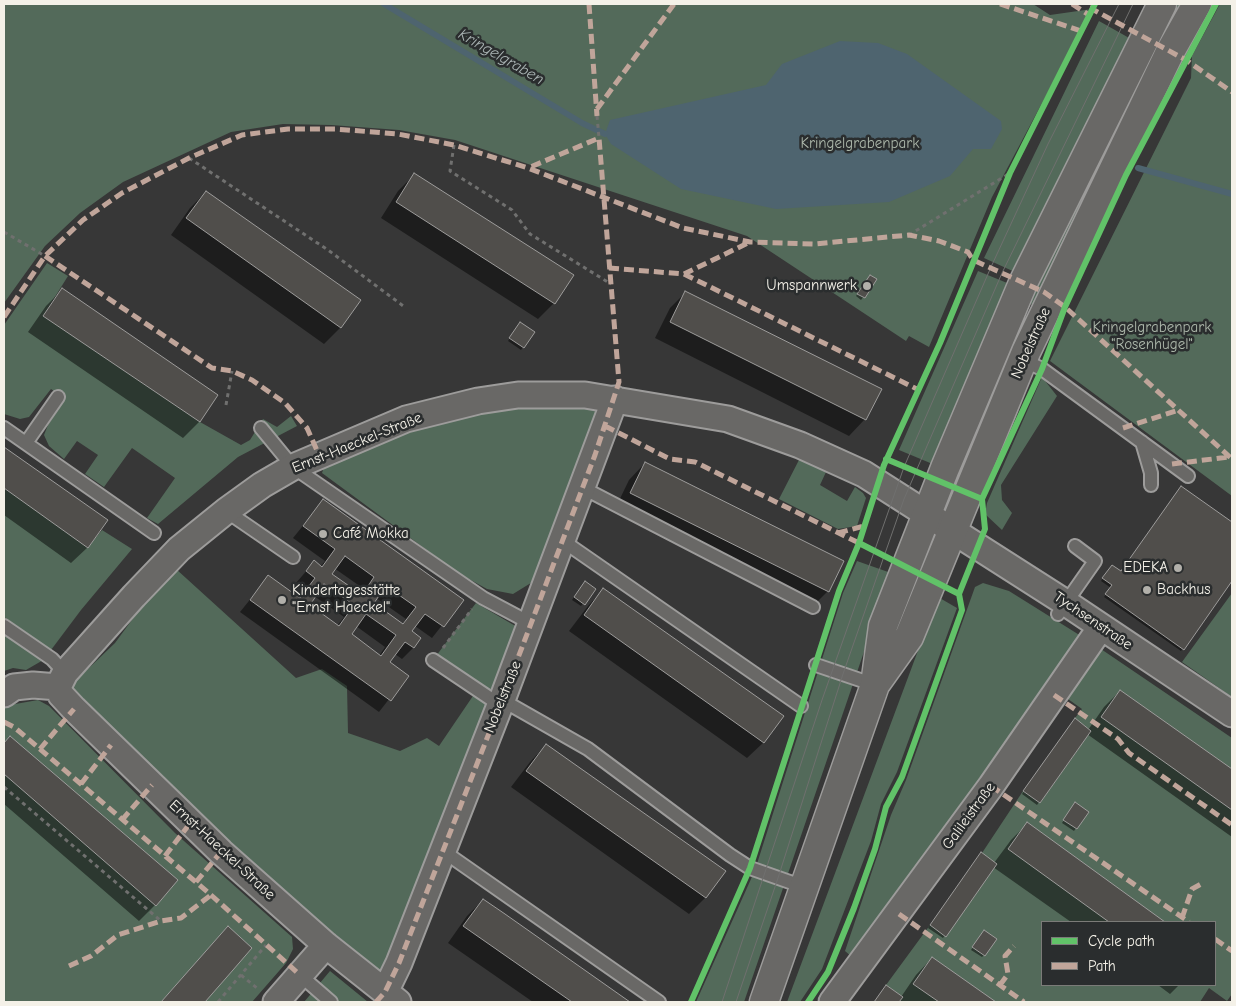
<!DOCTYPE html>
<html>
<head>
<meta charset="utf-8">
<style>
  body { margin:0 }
  #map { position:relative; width:1236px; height:1006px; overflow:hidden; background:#373737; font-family:"Comic Neue",sans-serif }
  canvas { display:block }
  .frame { position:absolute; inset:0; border:5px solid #f4f1e8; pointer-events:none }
  .legend { position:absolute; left:1041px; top:921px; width:175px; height:65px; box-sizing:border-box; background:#2a2d2e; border:1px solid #7b7b78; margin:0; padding:6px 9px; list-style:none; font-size:15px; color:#f4f1e8 }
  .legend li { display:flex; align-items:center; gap:10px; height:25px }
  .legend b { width:25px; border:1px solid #7b7b78 }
</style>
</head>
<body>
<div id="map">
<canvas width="1236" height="1006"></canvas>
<div class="frame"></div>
<ul class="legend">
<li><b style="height:6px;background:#61c268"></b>Cycle path</li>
<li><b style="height:6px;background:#c0a59a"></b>Path</li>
</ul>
</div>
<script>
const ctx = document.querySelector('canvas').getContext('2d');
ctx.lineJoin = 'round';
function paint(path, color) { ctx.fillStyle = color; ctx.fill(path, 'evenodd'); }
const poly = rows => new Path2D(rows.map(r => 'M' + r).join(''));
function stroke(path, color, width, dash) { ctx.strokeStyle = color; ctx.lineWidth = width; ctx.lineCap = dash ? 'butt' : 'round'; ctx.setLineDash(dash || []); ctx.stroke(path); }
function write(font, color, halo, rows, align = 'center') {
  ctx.font = font + ' "Comic Neue",sans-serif'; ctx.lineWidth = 5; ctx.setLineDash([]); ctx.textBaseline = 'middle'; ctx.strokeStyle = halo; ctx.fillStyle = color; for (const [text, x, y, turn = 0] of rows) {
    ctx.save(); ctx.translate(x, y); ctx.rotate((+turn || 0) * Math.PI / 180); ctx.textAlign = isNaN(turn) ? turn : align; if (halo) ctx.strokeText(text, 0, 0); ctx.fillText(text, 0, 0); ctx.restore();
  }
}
paint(poly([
  [4,4,1033,4,1050,15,1092,9,992,197,929,347,909,336,906,341,747,236,455,140,399,130,331,125,283,124,231,132,123,182,80,213,45,246,4,303],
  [1175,4,1186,4,1034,306,1032,305,1029,301],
  [1220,4,1232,4,1232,496,1050,361,1191,78,1192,56],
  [1099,21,1131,39,1017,273,984,258],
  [47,263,68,276,43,316,200,422,241,445,250,440,263,419,277,427,291,416,297,426,238,457,158,524,147,518,175,478,132,448,104,487,85,474,98,455,77,441,64,459,49,446,44,435,48,425,65,399,51,389,29,417,20,419,4,414,4,325],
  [978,271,1012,285,935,465,899,450],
  [1042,377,1057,396,1001,485,1002,500,1012,513,1002,530,985,514,987,503],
  [525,403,607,408,539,578,513,594,487,589,458,573,322,473,327,458,390,432],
  [800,458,826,472,820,485,847,501,855,487,863,493,866,498,857,526,838,529,779,499],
  [4,488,88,547,102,530,132,549,81,610,51,650,4,617],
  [857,561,891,573,744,1002,696,1002,755,870,843,593],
  [176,569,296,678,322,669,347,686,348,733,400,751,427,738,439,746,477,690,433,660,476,603,524,631,391,967,375,972,299,908,66,690,115,643,148,598],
  [983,583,1009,591,1081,636,1081,642,852,957,845,951,891,815,906,780,975,587],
  [1232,593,1232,697,1182,662],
  [938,597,957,608,897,772,881,804,871,841,822,969,800,1002,787,1002],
  [5,632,45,659,26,670,13,668,4,671],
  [1098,647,1232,738,1232,994,1227,1001,1209,988,1200,1002,899,1002,903,997,886,985,930,925,946,936,997,864,982,853,1023,791,1040,803,1091,731,1075,718,1082,709,1061,694],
  [1042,922,1215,922,1215,985,1042,985],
  [38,700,49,706,175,833,292,937,293,949,286,963,252,1002,4,1002,4,706],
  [330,971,368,1002,304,1002]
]), '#536a5a');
paint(poly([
  [840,41,878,43,907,54,1001,121,1002,129,991,149,973,149,950,176,889,202,776,209,681,189,611,144,605,134,610,120,766,85,782,64]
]), '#4e646f');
paint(poly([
  [414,175,554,303,538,319,381,218,398,191],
  [206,192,359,301,340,328,324,344,171,235,190,208],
  [868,279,876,280,861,300,856,296],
  [62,290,217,395,199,422,183,438,28,332,46,306],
  [686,292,865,419,849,436,655,338,670,308],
  [518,326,523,347,521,350,508,341],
  [4,448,106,520,88,547,71,563,4,515],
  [645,463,828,591,812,607,615,509,629,480],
  [1181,488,1232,524,1232,579,1181,651,1104,597,1111,588,1101,581,1110,568,1121,572],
  [323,501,462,600,432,638,415,626,411,631,420,638,413,648,402,659,395,654,388,662,407,676,379,712,240,612,269,576,298,598,304,589,296,583,314,562,320,567,325,561,293,538],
  [334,568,364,589,360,595,330,574],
  [314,596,344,617,337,626,308,605],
  [376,598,406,619,402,625,372,604],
  [356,626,385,647,379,656,350,635],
  [583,585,594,590,581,606,572,600],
  [604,589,764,742,747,758,569,631,588,606],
  [1120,691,1232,771,1232,837,1087,734,1037,805,1022,794,1073,722,1088,730,1104,707],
  [10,737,155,905,139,921,4,804,4,744],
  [546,745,724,872,705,898,689,914,511,787,530,762],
  [1073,806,1076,828,1074,831,1062,823],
  [1027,824,1163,922,1071,922,993,867,943,938,928,928,978,856,994,863,1011,840],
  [483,900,628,1002,533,1002,448,943,467,916],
  [228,928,250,948,203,1002,161,1002],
  [982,934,984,955,982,957,971,950],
  [932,958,994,1002,875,1002,884,989,901,997,916,975],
  [1158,985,1179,985,1170,994]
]), '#0007');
stroke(poly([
  [384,4,582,123,605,134],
  [1138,168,1232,194]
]), '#4e646f', 6);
const building = poly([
  [414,173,574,275,555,304,396,202,414,173],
  [206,191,361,300,341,328,186,218,206,191],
  [870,275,877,279,865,298,857,294,870,275],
  [62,288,218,395,200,422,43,316,62,288],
  [685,291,882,389,866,420,670,322,685,291],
  [520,322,535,332,524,348,509,338,520,322],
  [4,447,108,520,88,548,4,488,4,447],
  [645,462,844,561,829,592,630,493,645,462],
  [1181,486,1232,522,1232,581,1184,650,1105,594,1112,585,1102,578,1112,565,1121,571,1181,486],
  [323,499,464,600,444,627,425,614,412,631,421,638,414,648,405,642,390,662,409,676,391,701,250,600,268,575,300,598,315,578,306,571,314,560,322,567,335,549,303,526,323,499],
  [345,556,374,577,362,595,332,574,345,556],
  [324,584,354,605,339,626,310,605,324,584],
  [386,586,416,607,403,624,374,603,386,586],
  [366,614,396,635,381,656,352,634,366,614],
  [585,581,596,589,585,605,574,597,585,581],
  [603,588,784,716,764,743,584,615,603,588],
  [1120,690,1232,769,1232,810,1101,717,1120,690],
  [1075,718,1091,731,1040,803,1023,791,1075,718],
  [10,736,178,880,156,906,4,774,4,743,10,736],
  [546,744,726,871,706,898,526,771,546,744],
  [1075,802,1089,812,1077,829,1063,820,1075,802],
  [1027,822,1165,922,1109,922,1008,849,1027,822],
  [981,852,997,864,946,937,930,925,981,852],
  [483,899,505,914,630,1002,572,1002,463,926,483,899],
  [228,926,252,948,233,970,205,1002,161,1002,228,926],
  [984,930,997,939,985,956,972,947,984,930],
  [932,957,996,1002,939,1002,913,984,932,957],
  [886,985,903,997,899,1002,874,1002,886,985]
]);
paint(building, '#504e4b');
stroke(building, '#9d9c9b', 1);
const lane = poly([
  [1023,360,1042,369,1188,476],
  [4,428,154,533],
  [261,428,293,467,483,598,532,624],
  [1142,442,1151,473,1151,485],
  [26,443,58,397],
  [583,488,813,607],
  [226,511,293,557],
  [563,541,801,706],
  [1058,614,1095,561,1075,546],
  [4,626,52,659,65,673],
  [433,660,500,705],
  [816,665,875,685],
  [502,700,588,749,730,855,750,868,804,887],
  [443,851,659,1002],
  [300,975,331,1002]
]);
const street = poly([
  [4,694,14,687,33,685,58,687],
  [385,992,399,963,502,700,615,399],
  [276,1002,326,945],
  [398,1002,326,945,221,852,74,709,61,695,58,687,65,673,134,596,179,549,226,511,262,485,293,467,406,419,478,401,518,395,585,395,728,419,800,445,864,474,1066,603,1232,714],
  [832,1002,991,786,1101,627]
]);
const secondary = poly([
  [877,682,909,637,1026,352,1170,52,1197,4],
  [764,1002,875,685,883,626,945,468,1023,283,1162,4]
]);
stroke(lane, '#9d9c9b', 16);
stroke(street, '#9d9c9b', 29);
stroke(secondary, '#9d9c9b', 31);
stroke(poly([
  [597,116,599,138],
  [454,145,450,171,512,210,530,234,611,284],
  [189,158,328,250,406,308],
  [4,232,45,256],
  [909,235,1010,173],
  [226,405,232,371],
  [443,648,472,609],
  [4,787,161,921],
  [241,975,258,989],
  [218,1002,266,945]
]), '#70706f', 3, [4, 4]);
stroke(lane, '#696866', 12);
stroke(street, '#696866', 25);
stroke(secondary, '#696866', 28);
stroke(poly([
  [722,1002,822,700,904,467,991,267,1048,144,1119,4],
  [736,1002,778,878,843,674,904,499,1002,273,1133,4]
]), '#70706f', 1);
stroke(poly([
  [589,4,597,116],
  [1000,4,1081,31],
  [1072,4,1089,15],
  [1093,6,1092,9,1186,60,1232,92],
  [597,109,674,4],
  [45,256,212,368,232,371,252,380,285,403,307,428,319,455],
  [609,268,684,274,750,242],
  [684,274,919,390],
  [4,317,45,256,83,220,122,193,189,158,242,135,288,129,335,129,398,134,454,145,528,168,683,228,750,242,814,244,909,235,939,241,968,252,973,260,1044,292,1065,307,1232,459],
  [605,426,670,459,695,462,863,545],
  [1123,428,1179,410],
  [1172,464,1229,457],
  [838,533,864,526],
  [1054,695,1118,739,1129,753,1232,825],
  [4,722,14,727,211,895,300,975],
  [40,749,74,709],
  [81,784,111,745],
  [991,786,1189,922],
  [122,820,152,785],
  [165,856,191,822],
  [196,882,221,852],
  [899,914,1024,1002],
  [1182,918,1192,889,1201,884],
  [1215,939,1232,951],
  [69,966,91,956,118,935,161,921,181,918,211,895],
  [1000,985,1008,974,1005,956,1014,946],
  [376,1002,385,992,399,963,502,700,595,455,619,382,599,138,528,168]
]), '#c0a59a', 5, [10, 5]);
stroke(poly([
  [886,459,982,499],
  [859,543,959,594],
  [691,1002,750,868,839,591,859,543,884,465,940,343,1010,173,1095,4],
  [808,1002,828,972,854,908,875,849,886,807,902,777,962,610,959,594,985,529,982,499,1042,369,1065,307,1126,175,1216,4]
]), '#61c268', 6);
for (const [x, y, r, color] of [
  [867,286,5,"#b2b0aa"],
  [323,534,5,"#b2b0aa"],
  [1178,568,5,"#b2b0aa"],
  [1147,590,5,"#b2b0aa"],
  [282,600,5,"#b2b0aa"]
]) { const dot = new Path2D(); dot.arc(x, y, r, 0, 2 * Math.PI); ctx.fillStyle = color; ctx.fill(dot); stroke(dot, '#2a2d2e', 2); }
write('15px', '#adb8ab', '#2a2d2e', [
  ["Kringelgrabenpark",860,144],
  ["Kringelgrabenpark",1152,328],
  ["\"Rosenhügel\"",1152,345]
]);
write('15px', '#f4f1e8', '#2a2d2e', [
  ["Umspannwerk",857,286,"right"],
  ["Café Mokka",333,534],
  ["EDEKA",1168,568,"right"],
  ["Backhus",1157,590],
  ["Kindertagesstätte",292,591],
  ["\"Ernst Haeckel\"",292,608]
], 'left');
write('15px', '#f4f1e8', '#2a2d2e', [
  ["Nobelstraße",1031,343,-66],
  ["Ernst-Haeckel-Straße",357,443,-22],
  ["Tychsenstraße",1093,621,34],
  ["Nobelstraße",503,697,-68],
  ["Galileistraße",969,816,-54],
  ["Ernst-Haeckel-Straße",222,850,43]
]);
write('italic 16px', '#aab4b4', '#2a2d2e', [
  ["Kringelgraben",501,57,30]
]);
</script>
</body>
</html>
